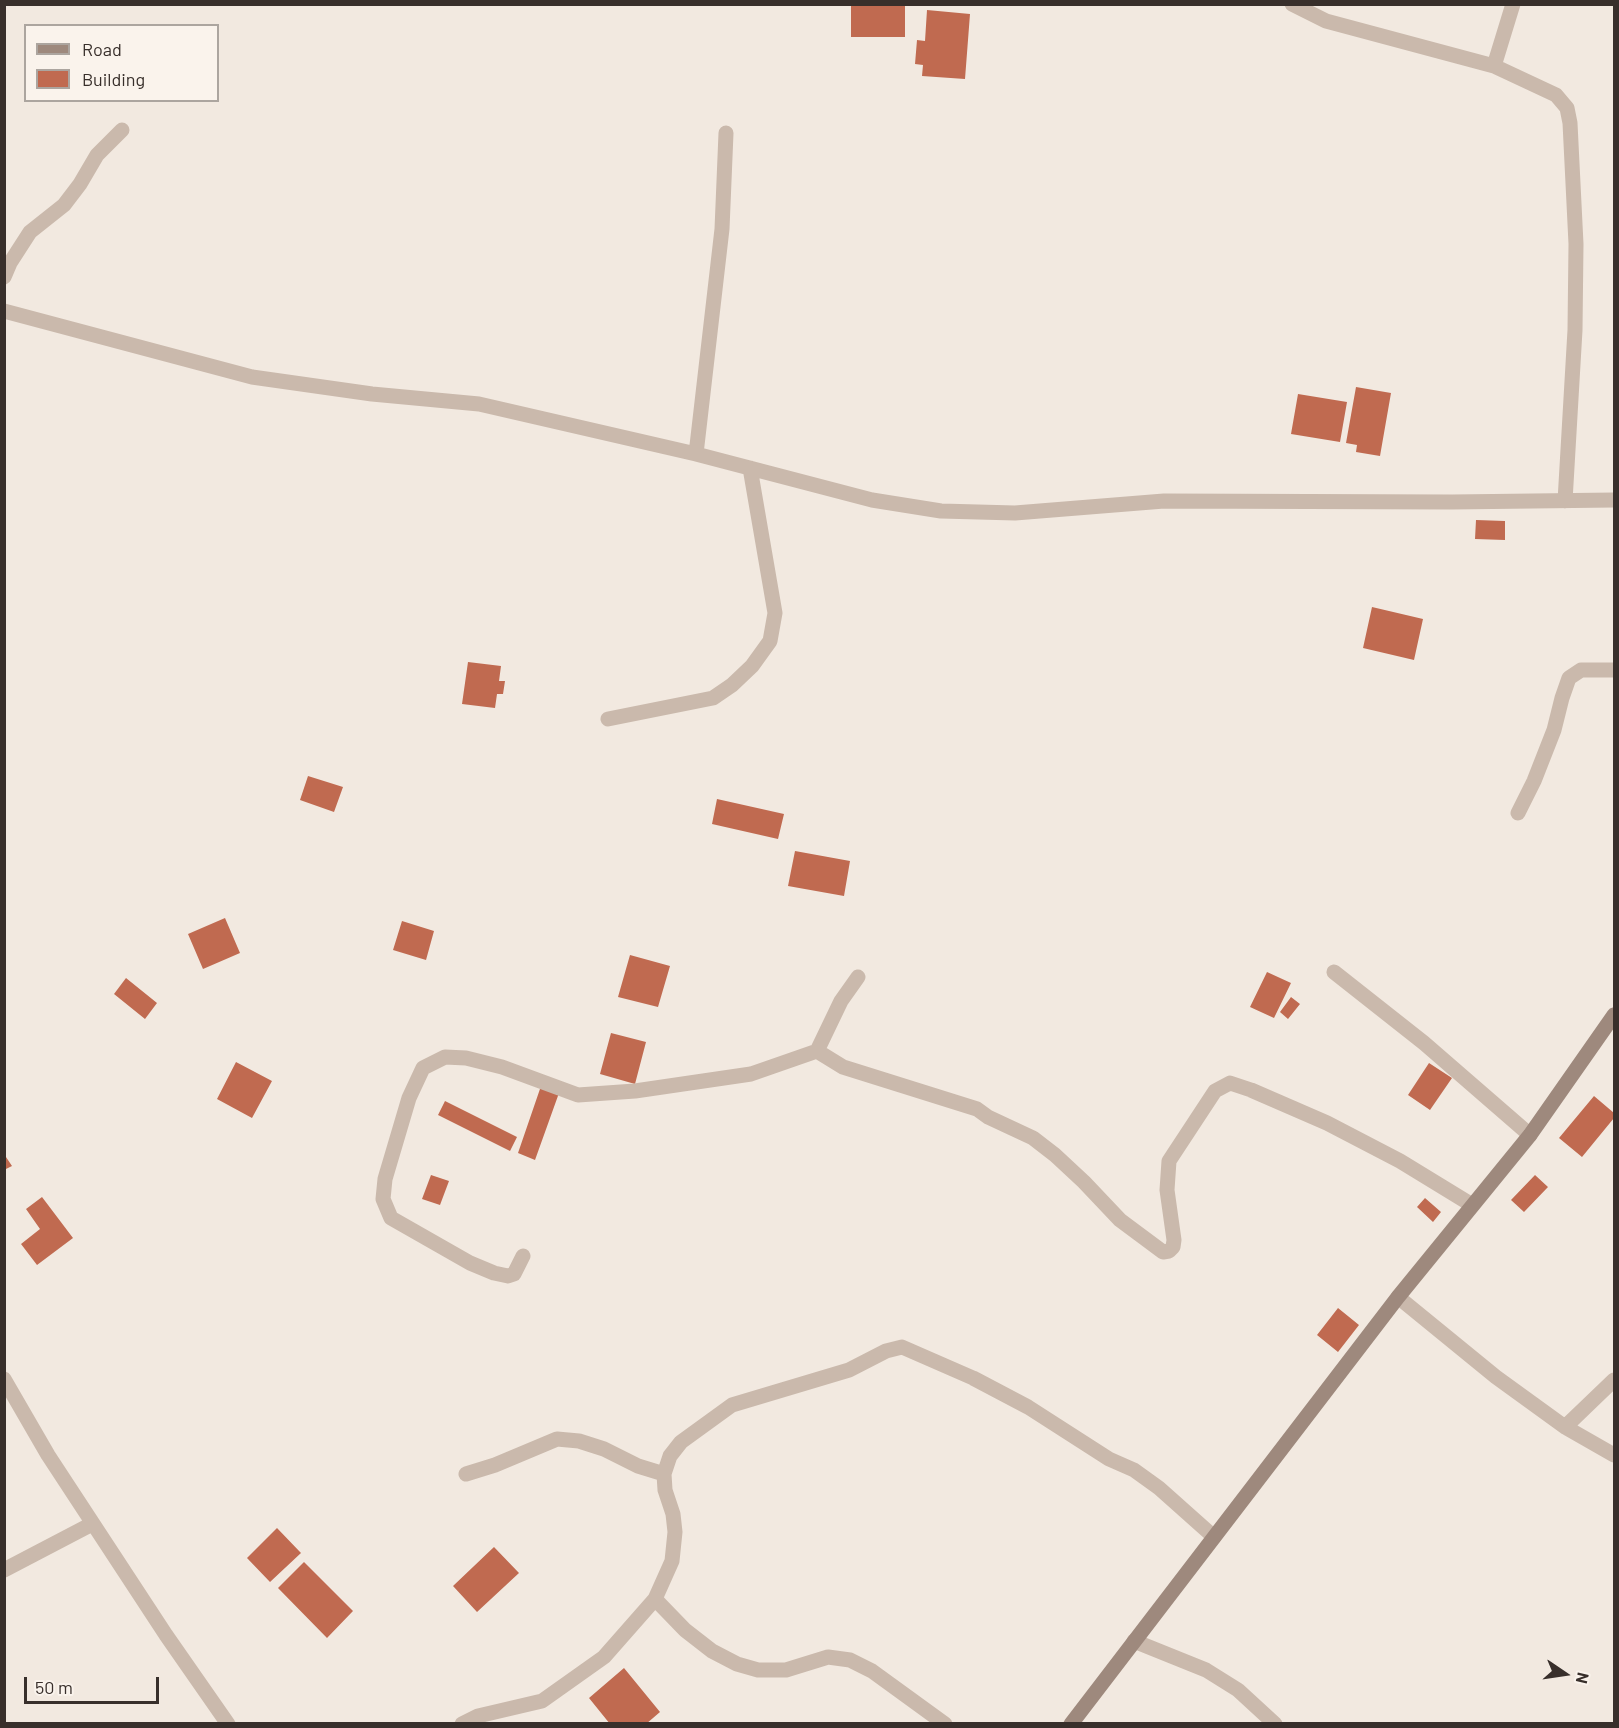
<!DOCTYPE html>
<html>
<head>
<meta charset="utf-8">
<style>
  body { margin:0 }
  #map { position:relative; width:1619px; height:1728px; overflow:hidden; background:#f2e9e0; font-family:Barlow,sans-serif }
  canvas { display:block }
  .frame { position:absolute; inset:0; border:6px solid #382f2b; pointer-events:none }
  .legend { position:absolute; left:24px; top:24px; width:195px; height:78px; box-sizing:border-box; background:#faf3ec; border:2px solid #aca59f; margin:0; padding:8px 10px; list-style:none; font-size:18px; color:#382f2b }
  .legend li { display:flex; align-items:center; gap:12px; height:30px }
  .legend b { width:30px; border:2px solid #aca59f }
  .north { position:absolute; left:1535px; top:1644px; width:60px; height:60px; -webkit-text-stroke:4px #faf3ec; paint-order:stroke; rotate:103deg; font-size:16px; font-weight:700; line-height:24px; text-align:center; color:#382f2b }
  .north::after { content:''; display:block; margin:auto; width:21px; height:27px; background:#382f2b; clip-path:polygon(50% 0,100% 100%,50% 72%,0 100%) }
  .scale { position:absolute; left:24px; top:1677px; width:135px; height:27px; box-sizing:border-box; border:3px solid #382f2b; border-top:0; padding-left:8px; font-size:18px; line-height:21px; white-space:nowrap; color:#382f2b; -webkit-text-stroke:4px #faf3ec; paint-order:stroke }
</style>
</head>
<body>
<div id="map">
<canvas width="1619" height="1728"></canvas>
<div class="frame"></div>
<ul class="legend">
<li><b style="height:8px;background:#9e897d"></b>Road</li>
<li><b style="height:16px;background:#c06a50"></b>Building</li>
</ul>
<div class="north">N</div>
<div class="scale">50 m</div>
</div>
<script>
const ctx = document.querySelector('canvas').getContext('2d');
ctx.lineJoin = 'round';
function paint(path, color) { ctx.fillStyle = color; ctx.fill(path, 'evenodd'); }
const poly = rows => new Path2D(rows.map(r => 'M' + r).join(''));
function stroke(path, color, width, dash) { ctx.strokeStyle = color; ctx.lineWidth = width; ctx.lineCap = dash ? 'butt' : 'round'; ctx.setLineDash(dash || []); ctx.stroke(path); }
paint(poly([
  [851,4,905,4,905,37,851,37],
  [927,10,970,14,965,79,922,76,923,65,915,64,917,40,925,41],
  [1356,387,1391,393,1380,456,1356,452,1357,445,1346,443],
  [1298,394,1347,402,1340,442,1291,434],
  [1476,520,1505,521,1505,540,1475,539],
  [1372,607,1423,619,1414,660,1363,648],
  [468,662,501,666,499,681,505,681,503,694,497,694,495,708,462,704],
  [308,776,343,787,334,812,300,800],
  [717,799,784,814,778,839,712,824],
  [795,851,850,861,844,896,788,886],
  [225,918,240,953,203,969,188,934],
  [402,921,434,931,426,960,393,950],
  [630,955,670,966,658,1007,618,997],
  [1267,972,1291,983,1274,1018,1250,1007],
  [126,978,157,1003,145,1019,114,994],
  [1291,997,1300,1004,1288,1019,1280,1012],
  [611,1033,646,1042,635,1084,600,1074],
  [236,1062,272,1081,252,1118,217,1099],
  [1429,1063,1452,1078,1430,1110,1408,1095],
  [541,1086,559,1093,535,1160,518,1153],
  [1594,1096,1614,1113,1614,1118,1582,1157,1559,1138],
  [445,1101,517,1137,510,1151,438,1115],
  [4,1154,12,1166,4,1170],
  [431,1175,449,1181,440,1205,422,1199],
  [1535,1175,1548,1187,1524,1212,1511,1200],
  [42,1197,73,1238,37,1265,21,1244,40,1229,26,1209],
  [1425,1198,1441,1212,1433,1222,1417,1207],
  [1338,1308,1359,1325,1338,1352,1317,1335],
  [277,1528,301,1553,270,1582,247,1558],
  [494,1547,519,1573,477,1612,453,1586],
  [304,1562,353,1611,327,1638,278,1588],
  [624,1668,660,1712,646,1724,610,1724,589,1698]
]), '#c06a50');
stroke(poly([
  [1292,4,1326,21,1494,66,1556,95,1567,108,1570,123,1576,244,1575,330,1565,501],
  [1494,66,1513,4],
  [4,277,10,263,30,232,64,205,80,184,97,155,122,130],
  [4,311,252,377,372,394,479,404,696,454,872,500,941,511,1015,513,1164,501,1452,502,1614,500],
  [696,454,722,229,726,133],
  [608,719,713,698,732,685,752,666,770,641,775,613,750,468],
  [1518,813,1534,781,1554,730,1562,698,1569,678,1581,670,1614,670],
  [1334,972,1424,1043,1530,1135],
  [817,1051,843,1067,977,1109,988,1117,1033,1138,1055,1155,1084,1182,1120,1220,1163,1252,1169,1251,1173,1247,1174,1240,1167,1190,1169,1161,1215,1091,1230,1083,1251,1090,1327,1123,1400,1161,1472,1205],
  [523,1256,514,1274,508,1276,494,1273,470,1263,391,1218,383,1199,385,1179,409,1098,423,1068,445,1057,466,1058,502,1067,578,1095,635,1091,751,1074,817,1051,841,1001,858,977],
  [1398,1297,1496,1377,1565,1427,1614,1455],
  [4,1379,48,1455,166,1635,228,1724],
  [1565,1427,1614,1380],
  [466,1474,495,1465,557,1439,579,1441,604,1449,638,1466,664,1474],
  [4,1570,92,1524],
  [655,1599,685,1630,712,1651,737,1664,758,1670,786,1670,828,1657,850,1660,872,1671,945,1724],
  [1134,1641,1206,1670,1238,1690,1275,1724],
  [462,1724,478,1716,542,1701,604,1657,655,1599,672,1561,675,1532,673,1514,665,1490,664,1474,670,1456,681,1442,732,1405,849,1370,886,1351,902,1347,973,1378,1028,1407,1109,1459,1134,1470,1159,1488,1214,1537]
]), '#cab9ac', 15);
stroke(poly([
  [1071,1724,1398,1297,1530,1135,1614,1015]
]), '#9e897d', 15);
</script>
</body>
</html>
